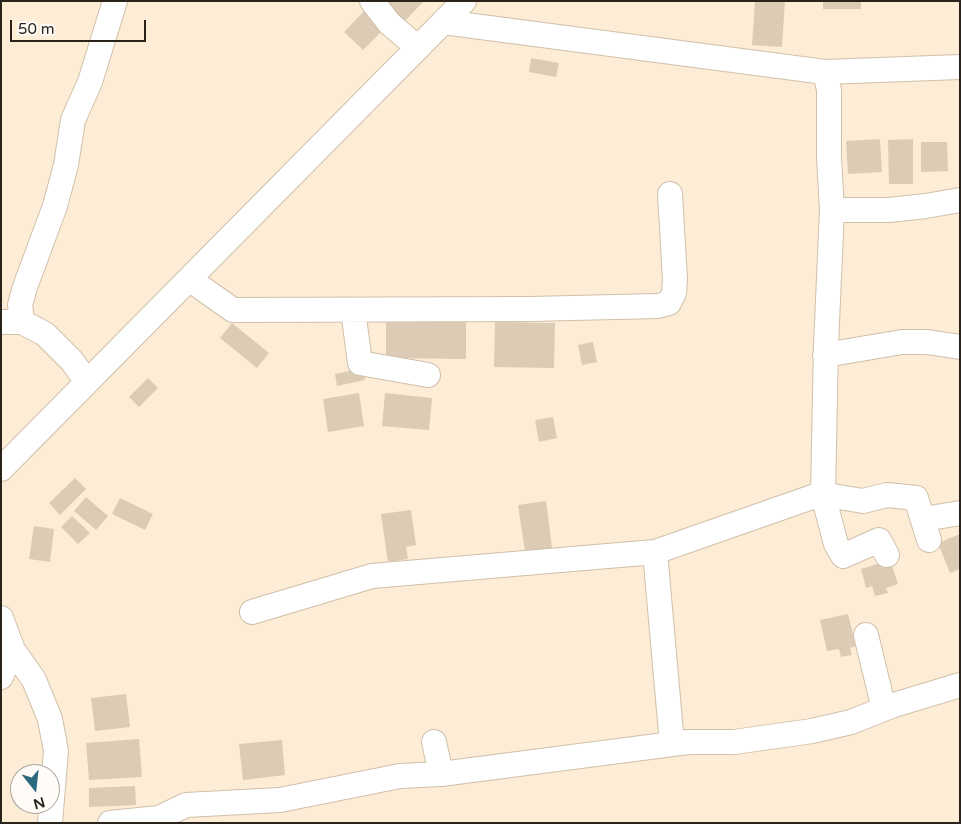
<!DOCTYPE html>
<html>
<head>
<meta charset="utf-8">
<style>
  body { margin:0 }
  #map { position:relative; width:961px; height:824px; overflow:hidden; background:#fdecd6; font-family:"Varela Round",sans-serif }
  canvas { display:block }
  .frame { position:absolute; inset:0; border:2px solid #2a231b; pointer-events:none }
  .north { position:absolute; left:10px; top:764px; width:50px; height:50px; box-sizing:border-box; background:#fffbf7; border:1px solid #aaa59f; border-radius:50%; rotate:164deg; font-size:14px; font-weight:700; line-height:20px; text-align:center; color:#2a231b }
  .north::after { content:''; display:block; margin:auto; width:18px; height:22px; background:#2b697f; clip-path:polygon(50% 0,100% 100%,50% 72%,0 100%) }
  .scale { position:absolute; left:10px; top:20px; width:136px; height:22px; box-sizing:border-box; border:2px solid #2a231b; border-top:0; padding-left:6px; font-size:15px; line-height:18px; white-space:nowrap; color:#2a231b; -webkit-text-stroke:4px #fffbf7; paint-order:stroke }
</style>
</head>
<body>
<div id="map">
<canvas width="961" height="824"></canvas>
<div class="frame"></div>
<div class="north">N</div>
<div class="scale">50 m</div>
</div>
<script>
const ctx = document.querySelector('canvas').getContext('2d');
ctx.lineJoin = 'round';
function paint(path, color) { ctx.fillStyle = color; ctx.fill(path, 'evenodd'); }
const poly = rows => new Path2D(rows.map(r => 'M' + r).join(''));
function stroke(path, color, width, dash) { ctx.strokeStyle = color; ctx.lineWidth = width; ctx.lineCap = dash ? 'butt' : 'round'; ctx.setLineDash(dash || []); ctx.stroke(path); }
paint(poly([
  [376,1,424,1,400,26],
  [755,1,785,1,782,47,752,45],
  [823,1,861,1,861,9,823,9],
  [366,9,385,28,363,50,344,32],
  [531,58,559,63,556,77,529,72],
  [880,139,882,172,848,174,846,141],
  [913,139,913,184,889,184,888,140],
  [921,142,947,142,948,171,921,172],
  [386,319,466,320,466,359,386,358],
  [495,322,555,323,554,368,494,367],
  [232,323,269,353,257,368,220,338],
  [593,342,597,362,582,365,578,345],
  [363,368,365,380,337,386,335,374],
  [148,378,158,388,139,407,129,397],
  [359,393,364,426,328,432,323,399],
  [385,393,432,398,429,430,382,426],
  [553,417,557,438,539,442,535,420],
  [75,478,86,489,60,515,49,503],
  [86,497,108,516,96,530,74,511],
  [120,498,153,514,145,530,112,514],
  [546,501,552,548,525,552,518,505],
  [411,510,416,545,406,547,408,559,388,562,381,514],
  [72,516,90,533,78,544,61,527],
  [34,526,54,529,50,562,29,559],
  [960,534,960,569,950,573,938,543],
  [890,560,898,584,886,588,888,593,875,596,872,586,866,588,861,569],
  [848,614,856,646,850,648,852,655,841,657,839,649,827,651,820,620],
  [126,694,130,727,95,731,91,698],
  [139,739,142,777,89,780,86,743],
  [282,740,285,775,243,780,239,744],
  [135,786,136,805,89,807,89,788]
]), '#dcccb6');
const minor = poly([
  [372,1,389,23,418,48],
  [443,22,825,72,960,67],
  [825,72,829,90,829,158,832,210,826,345,823,495,836,544,843,556,879,540,887,555],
  [832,210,889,210,926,206,960,200],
  [189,279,233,310,530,309,658,306,669,303,674,293,675,280,670,194],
  [353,310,360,363,428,375],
  [1,322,22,322],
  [825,355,902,342,927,342,960,347],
  [87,382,72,361,45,334,22,322,20,305,25,287,55,206,66,165,73,120,90,82,115,1],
  [1,469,464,1],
  [924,519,960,513],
  [655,552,672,744],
  [252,612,372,576,655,552,818,495,833,496,863,501,887,495,916,498,929,540],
  [1,618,13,650,34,680,50,719,56,751,50,823],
  [866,635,884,709],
  [1,677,13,650],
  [434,742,441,774],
  [110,823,159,818,186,805,280,800,400,776,441,774,688,742,734,742,812,731,851,722,894,705,960,685]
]);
stroke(minor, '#d0c0aa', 26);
stroke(minor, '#fff', 24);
</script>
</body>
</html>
